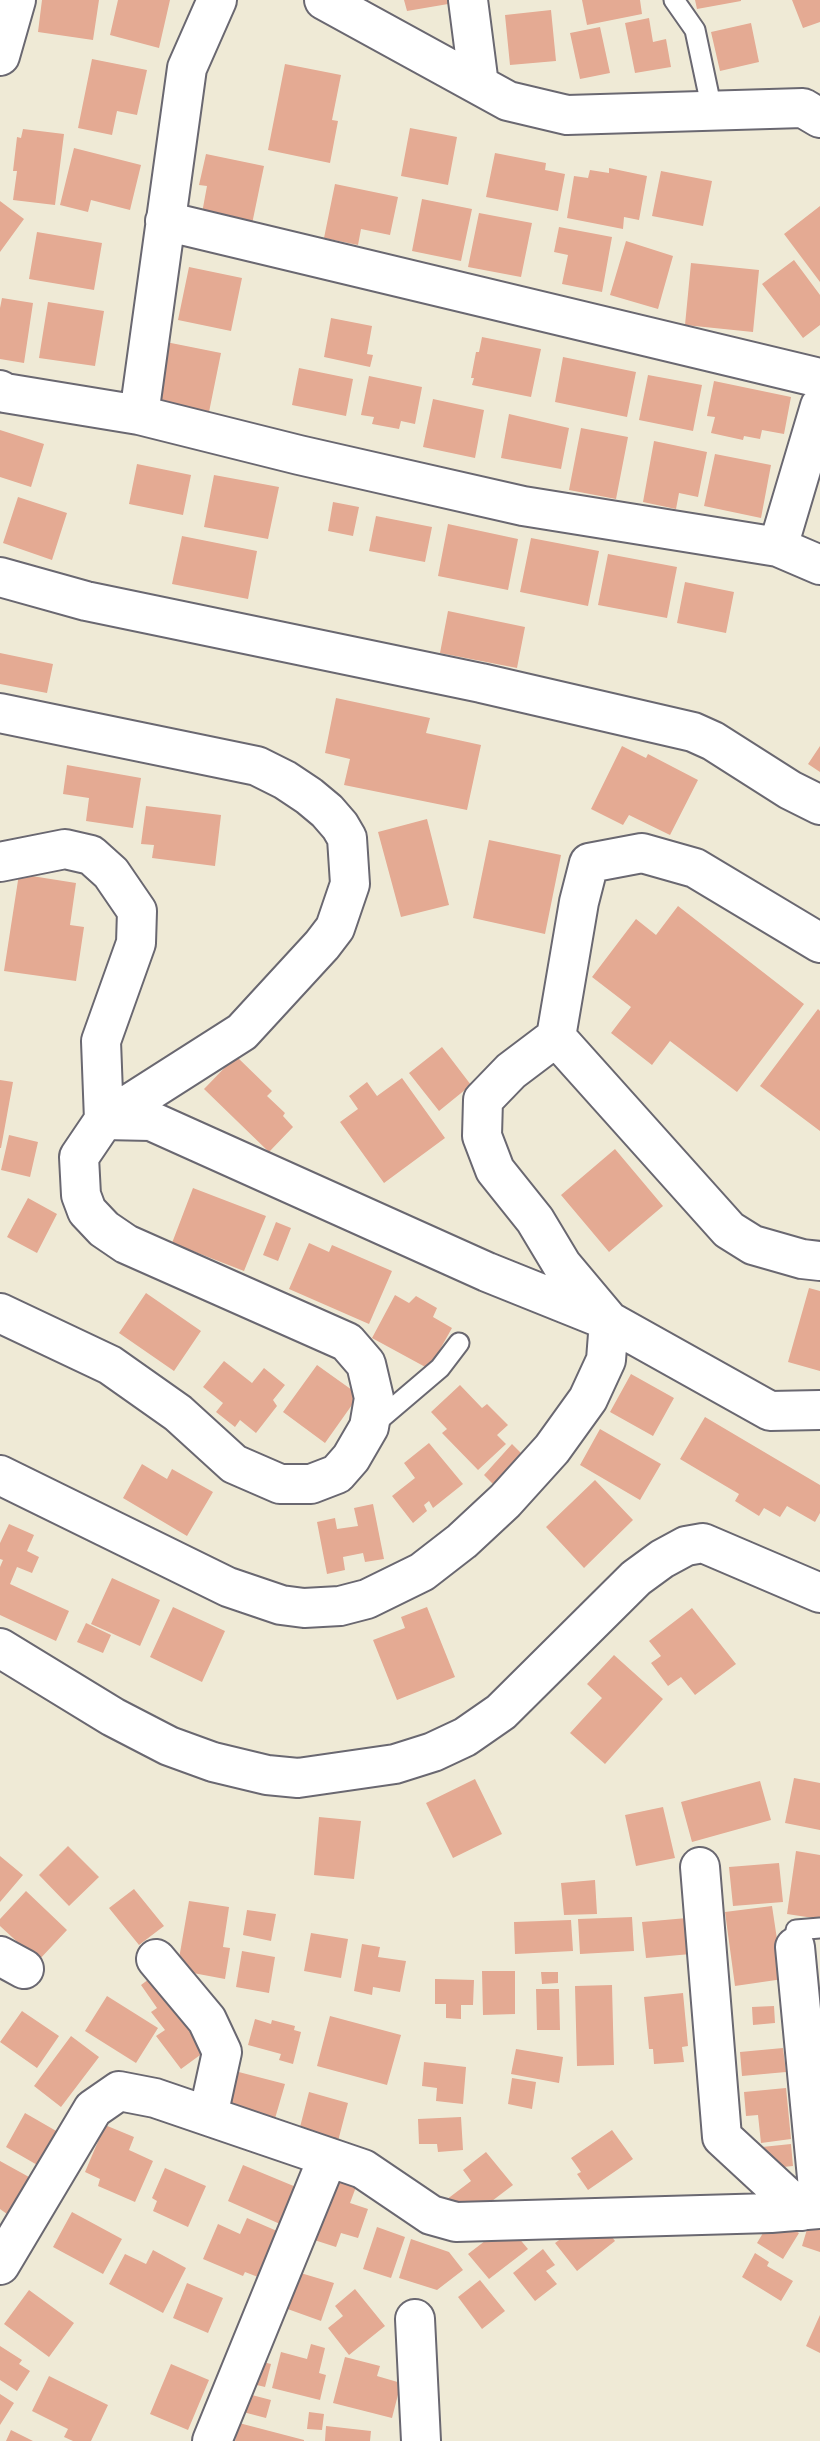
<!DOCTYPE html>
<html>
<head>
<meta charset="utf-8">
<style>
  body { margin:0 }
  canvas { display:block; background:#efead6 }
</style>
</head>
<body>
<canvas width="820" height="2441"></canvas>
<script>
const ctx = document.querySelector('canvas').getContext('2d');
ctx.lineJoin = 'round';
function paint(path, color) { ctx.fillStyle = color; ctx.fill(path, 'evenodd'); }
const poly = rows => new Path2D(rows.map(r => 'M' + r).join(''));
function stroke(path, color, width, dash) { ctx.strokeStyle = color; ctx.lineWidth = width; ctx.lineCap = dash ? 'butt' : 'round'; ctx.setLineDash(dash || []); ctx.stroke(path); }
paint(poly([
  [42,0,99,0,93,40,38,32],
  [118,0,170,0,159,48,110,35],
  [404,0,453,0,454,3,407,11],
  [582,0,640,0,642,14,587,25],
  [695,0,741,0,741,1,697,9],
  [792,0,820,0,820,22,803,28],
  [551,10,556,61,510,65,505,15],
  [649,18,653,42,666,39,671,67,635,73,625,23],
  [751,23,759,62,720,71,711,32],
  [600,27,610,73,580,79,570,33],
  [92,59,147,70,137,115,117,111,112,135,78,128],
  [285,64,341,75,332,120,338,121,330,163,268,150],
  [410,128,457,137,448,185,401,176],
  [23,129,64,134,55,205,13,200,17,171,13,171,17,137,21,138],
  [74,148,141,165,130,210,91,200,88,212,60,205],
  [495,153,546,163,545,170,565,174,558,211,486,197],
  [206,154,264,166,252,224,202,213,207,186,199,185],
  [609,168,647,176,639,220,624,217,623,229,567,218,574,176,588,178,590,170,609,173],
  [661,171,712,181,703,226,652,216],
  [335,184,398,197,390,235,361,229,358,245,324,238],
  [422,199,472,209,461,261,412,251],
  [0,201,24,219,0,252],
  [820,206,820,282,784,234],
  [479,213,532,223,521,277,468,267],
  [559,227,612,237,602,292,562,284,568,255,554,252],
  [37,232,102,243,94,290,29,279],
  [626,241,673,256,658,309,610,295],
  [794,260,820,295,820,325,803,338,762,284],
  [691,263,759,270,753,332,685,325],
  [189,267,242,278,231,331,178,320],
  [2,298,33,303,24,363,0,359,0,308],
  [48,302,104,311,95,366,39,358],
  [331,318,372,326,367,354,373,355,370,367,324,357],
  [482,337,541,349,531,397,472,385,474,378,471,378,476,352,479,352],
  [161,341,221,353,209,412,149,399],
  [563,357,636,372,627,417,555,402],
  [299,368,353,379,346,416,292,405],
  [648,375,702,385,693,431,639,420],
  [369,376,422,387,415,424,401,421,399,429,372,424,374,417,361,415],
  [714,381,791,397,784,434,762,430,760,439,744,436,743,440,711,433,715,417,707,416],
  [433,399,484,410,475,458,423,447],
  [509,414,569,428,561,469,501,458],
  [581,428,628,437,616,499,569,490],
  [0,430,44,444,31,487,0,477],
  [654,441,707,452,698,497,679,493,676,509,643,502],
  [715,454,771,465,761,518,704,506],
  [137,464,191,475,183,515,129,504],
  [214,475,279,487,268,539,204,527],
  [18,497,67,513,52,560,3,543],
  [333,502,359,507,353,536,328,531],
  [376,516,432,527,425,562,369,551],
  [448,524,518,539,508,590,438,576],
  [182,536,257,551,248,599,172,584],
  [531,538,599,551,588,606,520,592],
  [608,554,677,567,667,618,598,605],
  [685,582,734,592,726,633,677,623],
  [448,611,525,627,517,668,440,653],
  [0,653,53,664,47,693,0,684],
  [336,698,430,718,426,733,481,745,467,810,344,785,350,759,325,753],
  [622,746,646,758,648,754,698,780,670,835,629,815,623,825,591,809],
  [820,746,820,772,808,764],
  [67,765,141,778,133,828,86,821,89,798,63,794],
  [146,806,221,815,215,866,152,858,154,845,141,844],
  [427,819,449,905,401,917,378,832],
  [489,840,561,855,545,934,473,918],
  [19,874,76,883,70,925,84,927,76,981,4,971],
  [678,906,804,1004,737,1092,670,1041,652,1065,611,1033,631,1007,592,977,636,919,656,935],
  [818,1009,820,1011,820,1131,760,1086],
  [442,1047,471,1085,439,1111,409,1073],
  [236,1056,272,1091,267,1096,285,1113,283,1116,293,1127,269,1152,204,1089],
  [402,1078,445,1138,384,1183,340,1122,358,1109,349,1096,367,1082,377,1096],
  [0,1080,13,1082,1,1148,0,1148],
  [9,1135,38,1142,30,1177,1,1170],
  [615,1149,663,1206,609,1252,561,1195],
  [193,1188,266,1216,244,1271,172,1243],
  [28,1198,57,1214,37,1253,7,1237],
  [276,1222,291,1228,278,1261,263,1255],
  [309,1243,329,1252,332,1245,392,1271,369,1324,289,1289],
  [809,1288,820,1291,820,1371,788,1362],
  [146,1293,201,1331,174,1371,119,1333],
  [395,1295,409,1303,416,1296,437,1308,433,1317,452,1328,429,1369,372,1338],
  [224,1361,252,1383,264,1368,285,1385,273,1400,277,1406,256,1433,240,1420,235,1427,216,1412,223,1403,203,1387],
  [317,1365,359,1395,325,1443,283,1412],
  [631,1374,674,1398,653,1436,610,1412],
  [460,1385,482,1408,487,1404,508,1425,497,1435,506,1444,478,1470,442,1433,447,1429,431,1412],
  [705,1417,820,1485,820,1513,815,1522,787,1506,780,1517,764,1508,759,1516,735,1501,739,1494,680,1459],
  [600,1429,661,1464,640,1500,580,1465],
  [429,1443,463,1484,433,1508,429,1501,424,1505,427,1511,413,1523,392,1496,415,1478,404,1463],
  [512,1444,526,1458,497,1488,484,1475],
  [142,1464,167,1479,172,1469,213,1492,187,1536,123,1498],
  [595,1480,633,1520,584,1568,546,1527],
  [373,1504,384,1559,365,1562,363,1553,343,1557,345,1570,327,1574,317,1522,335,1518,337,1529,358,1526,354,1508],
  [9,1524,34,1535,27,1551,39,1557,32,1573,17,1567,10,1584,69,1611,56,1641,0,1615,0,1567,3,1560,0,1559,0,1543],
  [112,1578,160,1600,140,1646,91,1624],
  [173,1607,225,1631,202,1682,150,1657],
  [427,1607,455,1677,397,1700,373,1640,405,1628,401,1617],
  [692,1608,736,1664,695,1695,681,1677,668,1686,651,1663,661,1656,649,1641],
  [86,1623,111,1635,103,1653,77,1642],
  [614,1655,663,1699,605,1764,570,1733,602,1698,587,1684],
  [794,1778,820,1783,820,1830,785,1823],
  [475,1779,502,1834,453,1858,426,1803],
  [760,1781,771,1820,692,1842,681,1802],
  [663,1807,675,1858,636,1866,625,1815],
  [319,1817,361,1821,354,1879,314,1875],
  [68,1846,99,1877,69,1906,39,1875],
  [796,1851,820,1855,820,1919,787,1914],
  [0,1856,23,1875,0,1902],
  [779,1863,783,1902,733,1906,729,1867],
  [595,1880,597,1914,564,1915,561,1883],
  [134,1889,164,1926,139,1945,109,1908],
  [26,1891,67,1930,38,1961,0,1926,0,1919],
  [189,1901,229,1907,223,1947,230,1948,225,1979,177,1970],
  [772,1906,783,1979,735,1986,725,1912],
  [247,1910,276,1914,271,1941,243,1935],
  [632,1917,634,1951,580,1954,578,1919],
  [687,1918,691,1954,646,1958,642,1922],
  [571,1920,573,1951,515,1954,514,1922],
  [311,1933,348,1939,341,1978,304,1971],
  [362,1944,380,1947,378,1957,406,1961,400,1992,373,1987,372,1995,354,1991],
  [242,1951,275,1957,269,1993,236,1987],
  [482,1971,515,1971,515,2014,483,2015],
  [541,1972,558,1972,558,1983,542,1984],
  [153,1976,207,2050,181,2069,156,2036,165,2030,151,2012,157,2008,141,1985],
  [435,1979,474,1980,473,2005,461,2005,461,2019,446,2018,446,2004,435,2004],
  [612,1985,614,2065,577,2066,575,1986],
  [536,1989,559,1989,560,2030,537,2030],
  [683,1993,688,2046,682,2047,684,2062,654,2064,653,2049,649,2049,644,1997],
  [107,1996,158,2028,136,2063,85,2031],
  [774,2006,775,2023,753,2025,752,2007],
  [22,2011,59,2036,37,2068,0,2042],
  [330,2016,401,2035,387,2085,317,2066],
  [255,2019,271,2024,272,2020,295,2026,294,2030,301,2032,293,2064,279,2060,281,2054,248,2045],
  [71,2036,99,2057,61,2107,34,2086],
  [783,2048,786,2072,742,2076,740,2052],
  [516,2049,563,2057,559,2083,511,2074],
  [424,2062,466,2067,463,2104,436,2101,437,2088,422,2086],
  [231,2070,285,2084,274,2122,221,2108],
  [512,2078,536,2082,532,2109,508,2104],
  [786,2088,791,2139,761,2143,758,2115,746,2116,744,2092],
  [309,2092,348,2103,338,2141,299,2131],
  [25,2113,58,2132,39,2166,6,2147],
  [461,2117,463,2150,438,2152,437,2144,419,2144,418,2119],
  [105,2125,134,2137,129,2150,153,2161,135,2202,98,2186,100,2179,85,2172],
  [612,2130,633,2159,588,2190,577,2174,581,2172,571,2158],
  [791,2144,793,2166,773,2168,763,2158,762,2147],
  [486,2152,513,2185,471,2217,446,2200,471,2181,463,2170],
  [0,2161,29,2177,7,2214,0,2209],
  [243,2165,296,2187,280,2224,228,2201],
  [165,2168,206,2186,188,2227,153,2211,157,2201,152,2198],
  [328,2178,356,2187,350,2203,368,2209,358,2238,341,2233,336,2247,308,2238],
  [72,2212,122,2239,103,2274,53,2247],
  [247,2218,277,2231,258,2277,245,2272,243,2276,203,2259,218,2224,240,2234],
  [600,2221,615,2241,577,2271,555,2243,573,2230],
  [769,2223,783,2223,799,2233,783,2259,757,2243],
  [507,2224,528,2249,489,2279,468,2254],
  [808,2226,820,2229,820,2252,802,2246],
  [377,2227,405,2237,391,2278,363,2269],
  [411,2239,449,2252,463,2270,437,2290,399,2278],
  [543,2249,555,2265,546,2271,557,2284,535,2301,513,2273],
  [153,2250,186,2268,163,2313,109,2284,125,2254,146,2264],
  [755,2253,769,2262,767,2266,793,2281,781,2301,742,2277],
  [294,2271,334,2283,321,2321,282,2307],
  [480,2280,505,2311,482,2329,458,2297],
  [187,2283,223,2298,208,2333,173,2318],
  [355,2289,385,2326,349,2355,328,2328,343,2316,335,2306],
  [29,2290,74,2323,49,2357,4,2324],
  [820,2315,820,2353,806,2346],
  [311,2344,325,2348,319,2373,326,2375,320,2400,272,2388,281,2352,307,2359],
  [0,2346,22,2360,19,2364,30,2371,17,2391,0,2380],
  [345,2357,380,2366,377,2376,401,2383,392,2418,333,2403],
  [255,2360,271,2364,265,2387,249,2383],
  [171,2364,209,2380,188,2430,150,2414],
  [49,2376,108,2405,91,2441,73,2441,64,2437,68,2429,32,2411],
  [0,2394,14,2403,0,2425],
  [248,2394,271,2400,266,2418,243,2412],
  [309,2412,324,2414,322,2430,307,2429],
  [239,2423,304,2440,304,2441,235,2441],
  [326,2426,371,2431,370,2441,325,2441],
  [11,2430,33,2441,6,2441]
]), '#e4aa93');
const lane = poly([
  [674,0,695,30,712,110],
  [373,1425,440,1368,459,1343],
  [795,1947,796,1930,820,1928]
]);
const street = poly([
  [324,0,508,101,567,115,803,108,820,118],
  [468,0,479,85],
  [0,56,16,0],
  [165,221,820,378],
  [0,390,5,393,139,415,299,455,523,506,778,547,820,565],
  [139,415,187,68,217,0],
  [778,547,820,406],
  [0,577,86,601,481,683,693,732,713,741,790,790,820,805],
  [0,713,257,766,285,780,309,796,327,811,340,826,347,838,350,884,335,928,322,945,242,1032,104,1120],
  [0,862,65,849,91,855,111,873,137,911,136,943,101,1041,104,1120,79,1157,81,1195,87,1211,104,1229,126,1244,347,1342,366,1364,374,1398,369,1427,351,1458,337,1474,311,1484,280,1484,234,1464,178,1413,110,1365,0,1313],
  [556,1037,729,1230,753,1245,802,1259,820,1261],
  [104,1120,151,1121,487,1272,609,1321,770,1411,820,1410],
  [0,1475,228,1587,281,1605,304,1608,340,1606,367,1599,422,1572,462,1541,505,1501,552,1449,588,1399,606,1360,609,1321,562,1265,535,1220,495,1170,482,1136,483,1100,511,1071,556,1037,579,902,589,863,642,853,695,868,820,943],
  [0,1648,113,1717,169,1746,213,1762,267,1775,298,1778,395,1764,433,1752,465,1737,501,1712,636,1578,662,1559,686,1546,703,1543,820,1593],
  [700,1867,722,2137,802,2211],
  [795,1947,820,2209],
  [0,1956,24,1969],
  [156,1959,207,2020,222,2052,208,2116],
  [0,2265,93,2109,119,2091,155,2098,363,2169,431,2215,456,2222,771,2213,820,2209],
  [415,2319,421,2441],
  [212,2441,328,2157]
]);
stroke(lane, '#6a6871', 23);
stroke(street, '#6a6871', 42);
stroke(lane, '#fff', 19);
stroke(street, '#fff', 38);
</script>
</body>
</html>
